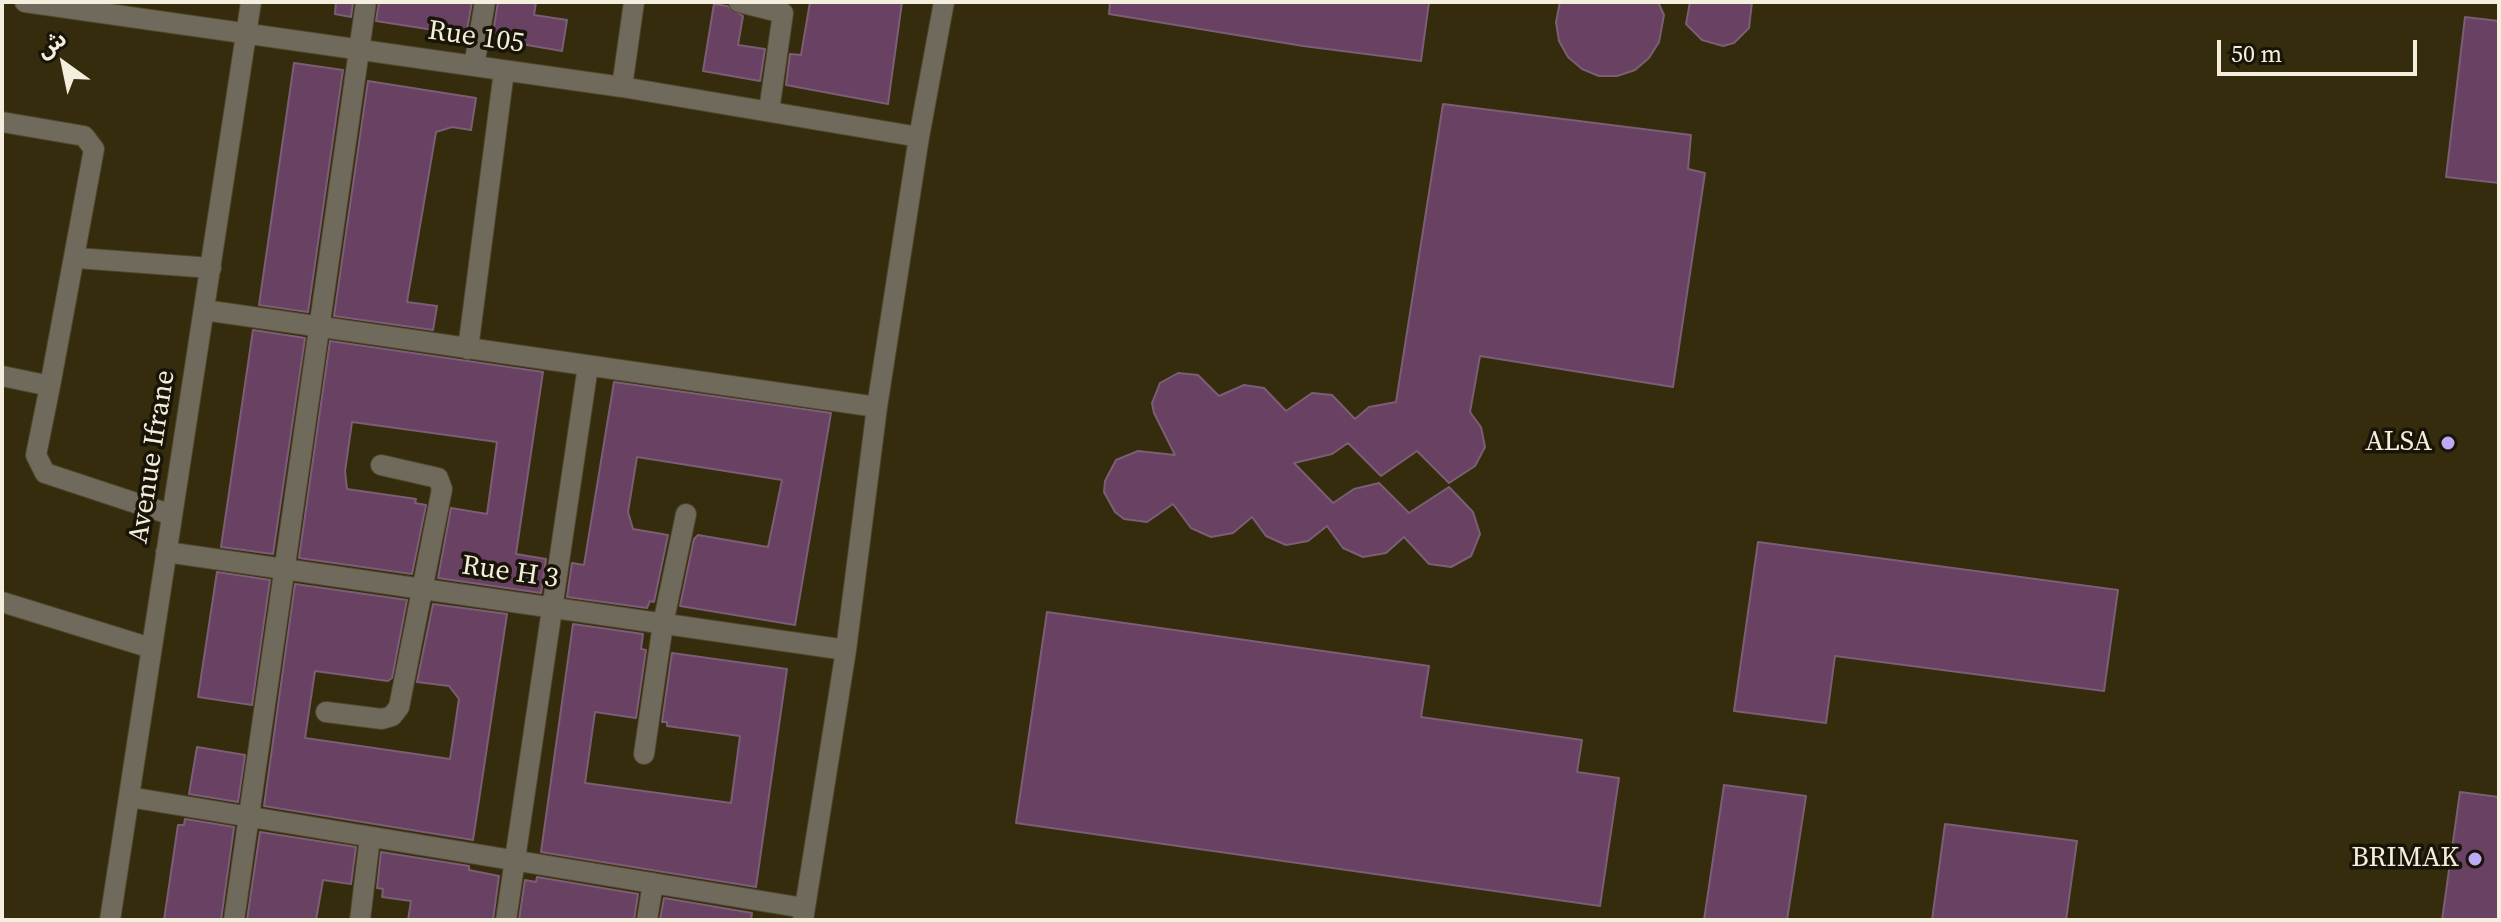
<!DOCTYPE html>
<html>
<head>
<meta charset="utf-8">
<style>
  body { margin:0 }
  #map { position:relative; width:2501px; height:922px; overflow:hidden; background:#352b0d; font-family:"Source Serif 4","Noto Sans Arabic",serif }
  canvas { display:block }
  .frame { position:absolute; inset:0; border:4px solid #f4eedd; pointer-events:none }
  .north { position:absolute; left:24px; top:24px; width:80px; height:80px; -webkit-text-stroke:6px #181407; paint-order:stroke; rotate:327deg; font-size:22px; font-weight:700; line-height:32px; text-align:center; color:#f4eedd }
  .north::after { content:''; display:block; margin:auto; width:28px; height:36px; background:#f4eedd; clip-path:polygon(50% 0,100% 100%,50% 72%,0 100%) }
  .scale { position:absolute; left:2217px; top:40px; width:200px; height:36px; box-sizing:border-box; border:4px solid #f4eedd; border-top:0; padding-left:10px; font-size:24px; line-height:28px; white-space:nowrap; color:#f4eedd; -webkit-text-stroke:6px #181407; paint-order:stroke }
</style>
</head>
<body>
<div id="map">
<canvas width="2501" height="922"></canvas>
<div class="frame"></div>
<div class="north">ش</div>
<div class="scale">50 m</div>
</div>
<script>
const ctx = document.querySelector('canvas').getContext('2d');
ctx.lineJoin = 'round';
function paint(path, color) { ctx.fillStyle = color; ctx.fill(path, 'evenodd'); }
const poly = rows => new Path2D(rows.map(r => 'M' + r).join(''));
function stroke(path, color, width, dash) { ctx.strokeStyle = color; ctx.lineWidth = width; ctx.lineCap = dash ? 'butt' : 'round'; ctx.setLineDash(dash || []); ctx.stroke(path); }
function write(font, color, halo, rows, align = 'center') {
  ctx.font = font + ' "Source Serif 4",serif'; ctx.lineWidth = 7; ctx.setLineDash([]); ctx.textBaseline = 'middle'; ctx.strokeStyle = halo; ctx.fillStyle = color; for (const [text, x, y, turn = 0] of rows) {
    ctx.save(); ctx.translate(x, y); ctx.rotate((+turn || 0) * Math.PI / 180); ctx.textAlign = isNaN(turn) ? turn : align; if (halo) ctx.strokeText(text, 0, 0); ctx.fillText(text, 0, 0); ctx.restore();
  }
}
const building = poly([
  [336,2,353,2,351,17,335,14,336,2],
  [379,2,472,2,466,35,376,21,379,2],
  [498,2,536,2,534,15,567,20,562,51,492,39,498,2],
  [810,2,902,2,888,104,786,85,790,54,801,55,810,2],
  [1110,2,1429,2,1421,61,1303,46,1109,14,1110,2],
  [1560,2,1658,2,1664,15,1659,42,1649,58,1635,70,1617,76,1599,76,1582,69,1568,57,1559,41,1556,22,1560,2],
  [1690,2,1752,2,1749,28,1734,43,1723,46,1702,40,1686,24,1690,2],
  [714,4,727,6,743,16,738,45,765,49,760,81,703,71,714,4],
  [2465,17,2499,21,2499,183,2446,177,2465,17],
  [294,63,343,70,308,312,259,305,294,63],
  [368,81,476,98,471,130,452,127,436,132,407,302,437,306,433,330,334,316,368,81],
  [1443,104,1691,135,1688,169,1705,173,1673,387,1480,356,1470,412,1481,427,1485,447,1475,466,1449,483,1417,451,1381,476,1348,443,1332,454,1294,463,1333,503,1354,489,1379,483,1409,513,1449,487,1473,512,1480,534,1471,556,1451,567,1429,564,1404,537,1386,553,1363,557,1343,548,1327,526,1308,541,1286,545,1266,536,1252,517,1233,533,1211,537,1191,528,1173,504,1147,522,1124,519,1115,512,1104,492,1105,481,1116,460,1138,451,1175,455,1154,413,1152,403,1160,383,1178,373,1198,375,1219,396,1244,385,1264,388,1286,411,1312,393,1332,395,1355,419,1369,407,1396,402,1443,104],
  [253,330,305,338,273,554,221,547,253,330],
  [330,341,543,372,516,554,546,559,541,593,438,578,451,508,487,514,497,442,425,432,352,422,345,471,347,489,416,499,415,503,426,505,412,574,299,558,330,341],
  [614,382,831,413,795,625,680,606,694,539,698,535,768,547,782,480,637,457,628,512,633,529,668,535,654,602,650,601,647,608,567,597,572,563,584,565,614,382],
  [1758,542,2118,590,2104,691,1835,656,1826,723,1734,711,1758,542],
  [217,572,270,580,252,705,198,697,217,572],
  [295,584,407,600,392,678,388,681,315,671,305,738,450,759,459,699,449,686,417,682,433,604,507,614,473,840,264,806,295,584],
  [1047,612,1429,666,1421,717,1582,740,1577,772,1619,778,1600,906,1016,823,1047,612],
  [573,624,643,634,641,649,646,650,636,718,595,712,585,783,731,803,740,736,667,726,667,722,662,722,672,653,787,669,756,887,541,852,573,624],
  [197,747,245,755,238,802,189,794,197,747],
  [1724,785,1806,796,1787,920,1704,920,1724,785],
  [2460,792,2499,797,2499,920,2442,920,2460,792],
  [185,819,234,827,221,920,164,920,178,825,184,825,185,819],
  [1945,824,2077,841,2066,920,1932,920,1945,824],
  [260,832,356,847,351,884,323,880,316,920,247,920,260,832],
  [381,852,469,866,469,870,499,876,493,920,408,920,411,901,382,897,383,889,377,888,381,852],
  [537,877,638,894,634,920,519,920,525,880,536,882,537,877],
  [664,898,752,913,751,920,660,920,664,898]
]);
paint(building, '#694162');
stroke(building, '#7a5e74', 2);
const minor = poly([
  [25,2,622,87,919,137],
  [739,2,783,13,769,111],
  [474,66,485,2],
  [622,87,634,2],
  [2,122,84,136,94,149,50,386,2,376],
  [77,258,211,268],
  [204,310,877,407],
  [468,349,504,71],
  [50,386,36,455,45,473,172,515],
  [166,552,846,650],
  [2,602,151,648],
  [326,712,382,719,392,716,399,707,442,489,438,478,381,465],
  [644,754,663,624,686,514],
  [129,797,804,908],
  [110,920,251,2],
  [234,920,366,2],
  [360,920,370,837],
  [506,920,588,366],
  [647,920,653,883],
  [803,920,846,650,877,407,919,137,944,2]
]);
stroke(minor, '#50462a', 22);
stroke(minor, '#6f6a5c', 20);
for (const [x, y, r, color] of [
  [2448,443,8,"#bea9f5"],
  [2475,859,8,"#bea9f5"]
]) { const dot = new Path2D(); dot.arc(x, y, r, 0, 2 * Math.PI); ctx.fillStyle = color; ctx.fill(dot); stroke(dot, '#181407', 3); }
write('28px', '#f4eedd', '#181407', [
  ["Rue 105",476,38,8],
  ["Avenue Ifrane",153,457,-81],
  ["Rue H 3",510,573,8]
]);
write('28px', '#f4eedd', '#181407', [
  ["ALSA",2432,443],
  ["BRIMAK",2459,859]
], 'right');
</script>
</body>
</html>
